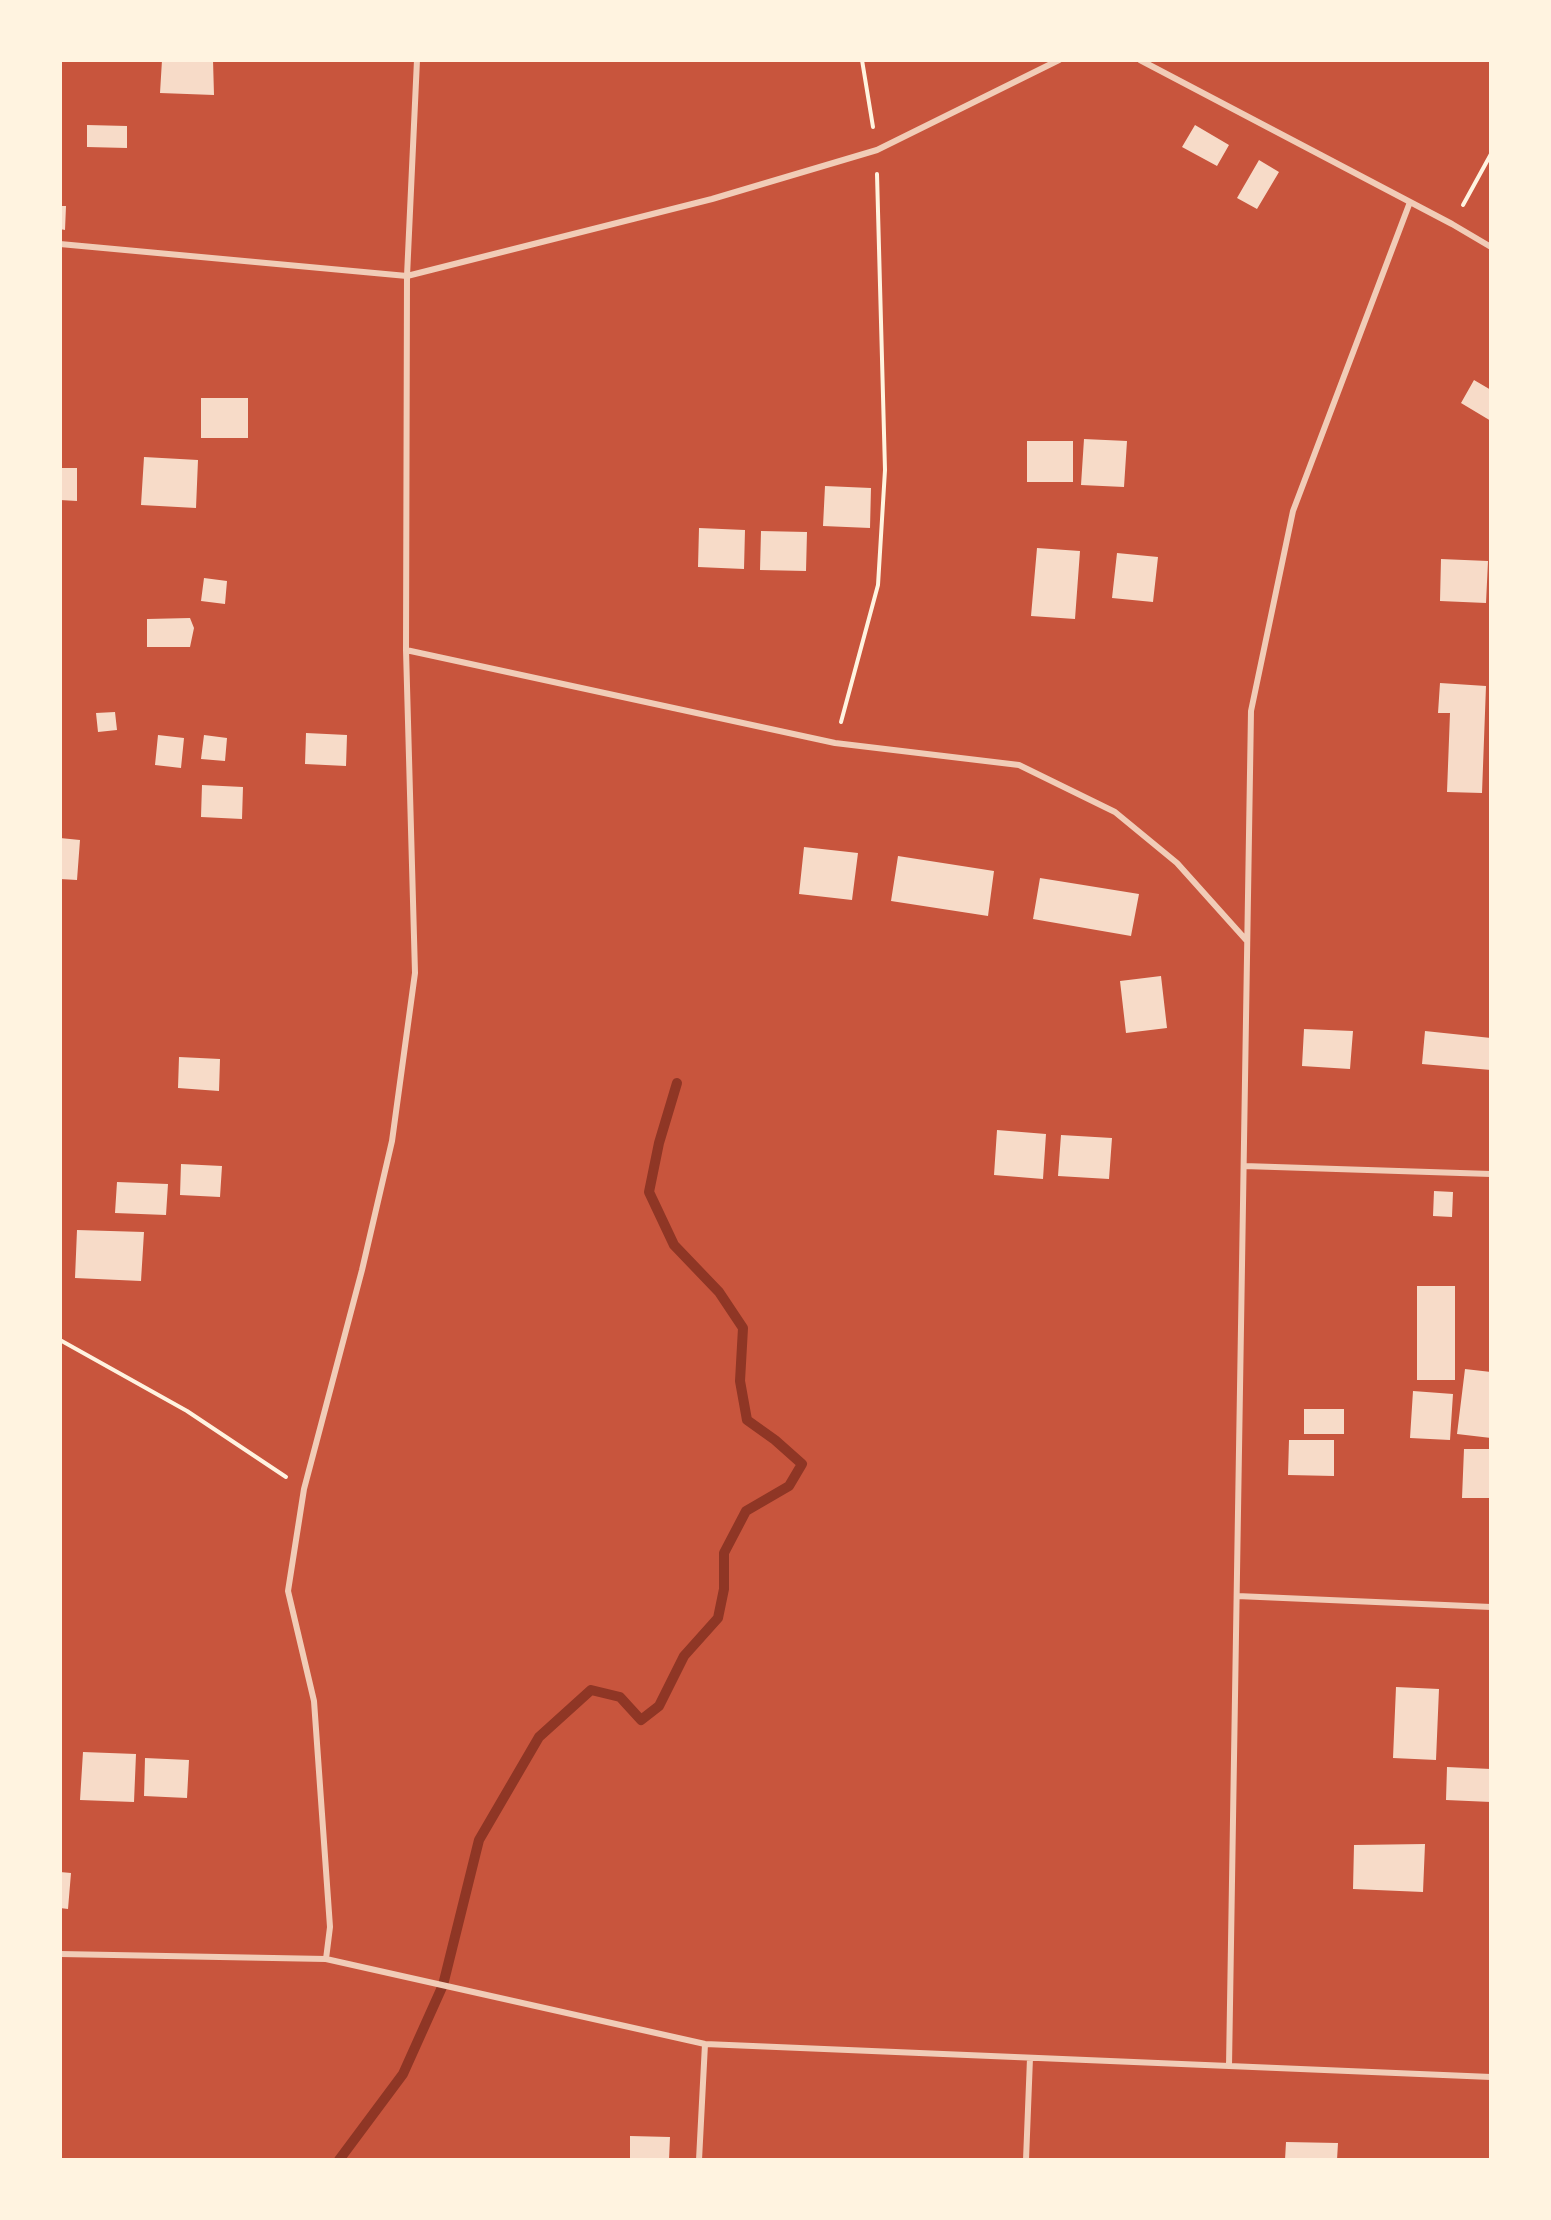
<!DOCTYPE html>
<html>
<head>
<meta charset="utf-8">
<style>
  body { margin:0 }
  #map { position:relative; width:1551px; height:2220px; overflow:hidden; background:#c8553d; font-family:"Noto Serif",serif }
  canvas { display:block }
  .frame { position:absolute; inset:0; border:62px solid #fff3e0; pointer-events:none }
</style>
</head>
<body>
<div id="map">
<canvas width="1551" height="2220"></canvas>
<div class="frame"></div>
</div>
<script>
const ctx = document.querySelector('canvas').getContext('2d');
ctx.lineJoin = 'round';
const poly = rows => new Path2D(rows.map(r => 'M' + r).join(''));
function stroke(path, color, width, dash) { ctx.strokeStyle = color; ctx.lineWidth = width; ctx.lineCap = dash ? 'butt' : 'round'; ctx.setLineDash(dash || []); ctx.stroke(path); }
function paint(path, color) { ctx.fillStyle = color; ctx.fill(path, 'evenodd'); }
stroke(poly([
  [339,2160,403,2074,443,1985,479,1840,539,1737,591,1690,620,1697,641,1720,659,1706,684,1656,718,1618,724,1589,724,1553,746,1511,789,1486,802,1464,775,1440,747,1420,740,1381,743,1328,719,1292,674,1245,649,1192,659,1143,677,1083]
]), '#8f3625', 10);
paint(poly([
  [162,60,213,60,214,95,160,93],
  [87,125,127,126,127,148,87,147],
  [1195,125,1229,145,1217,166,1182,147],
  [1259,160,1279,172,1257,209,1237,198],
  [60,206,66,206,65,230,60,229],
  [1474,380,1491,390,1491,421,1461,403],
  [201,398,248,398,248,438,201,438],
  [1084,439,1127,441,1124,487,1081,485],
  [1027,441,1073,441,1073,482,1027,482],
  [144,457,198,460,196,508,141,505],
  [60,468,77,468,77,501,60,500],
  [825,486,871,488,870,528,823,526],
  [699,528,745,530,744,569,698,567],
  [761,531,807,532,806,571,760,570],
  [1037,548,1080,551,1075,619,1031,616],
  [1117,553,1158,557,1153,602,1112,598],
  [1441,559,1488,561,1486,603,1440,601],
  [204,578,227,581,225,604,201,601],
  [190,618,194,628,190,647,147,647,147,619],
  [1440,683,1486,686,1482,793,1447,792,1450,713,1438,713],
  [115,712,117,730,98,732,96,713],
  [306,733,347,735,346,766,305,764],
  [158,735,184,738,181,768,155,765],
  [204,735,227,738,225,761,201,759],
  [202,785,243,787,242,819,201,817],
  [60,838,80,840,77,880,60,879],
  [804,847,858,853,852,900,799,894],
  [898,856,994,871,988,916,891,901],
  [1040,878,1139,894,1131,936,1033,919],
  [1161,976,1167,1028,1126,1033,1120,981],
  [1304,1029,1353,1031,1350,1069,1302,1066],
  [1425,1031,1491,1038,1491,1070,1422,1064],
  [179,1057,220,1059,219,1091,178,1088],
  [997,1130,1046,1134,1043,1179,994,1175],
  [1061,1135,1112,1138,1109,1179,1058,1176],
  [181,1164,222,1166,220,1197,180,1195],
  [117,1182,168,1184,166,1215,115,1213],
  [1434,1191,1453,1192,1452,1217,1433,1216],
  [77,1230,144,1232,141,1281,75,1278],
  [1417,1286,1455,1286,1455,1380,1417,1380],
  [1465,1369,1491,1372,1491,1438,1457,1434],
  [1413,1391,1453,1394,1450,1440,1410,1438],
  [1304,1409,1344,1409,1344,1434,1304,1434],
  [1289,1440,1334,1440,1334,1476,1288,1475],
  [1464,1449,1491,1449,1491,1498,1462,1498],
  [1396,1687,1439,1689,1436,1760,1393,1758],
  [83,1752,136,1754,134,1802,80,1800],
  [145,1758,189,1760,187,1798,144,1796],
  [1447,1767,1491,1769,1491,1802,1446,1800],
  [1425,1844,1423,1892,1353,1889,1354,1845],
  [60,1872,71,1873,68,1909,60,1908],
  [630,2136,670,2137,669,2160,630,2160],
  [1286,2142,1338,2143,1337,2160,1285,2160]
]), '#f7dbc8');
stroke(poly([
  [862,60,873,127],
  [1463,205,1491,154],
  [841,722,878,585,885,470,877,174],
  [60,1340,187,1411,286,1477]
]), '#fff3e0', 4);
stroke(poly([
  [1140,60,1452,224,1491,247],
  [60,244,407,276,712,199,877,150,1059,60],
  [406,650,835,743,1019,765,1115,812,1177,863,1247,941],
  [1244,1166,1491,1174],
  [1237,1596,1491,1607],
  [60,1954,326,1959,330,1927,314,1701,288,1591,304,1489,362,1270,392,1141,415,973,406,650,407,276,417,60],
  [326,1959,705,2044,1491,2077],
  [1229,2066,1251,711,1293,511,1410,202],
  [699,2160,705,2044],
  [1026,2160,1030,2058]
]), '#f1ccb7', 6);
</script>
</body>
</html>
